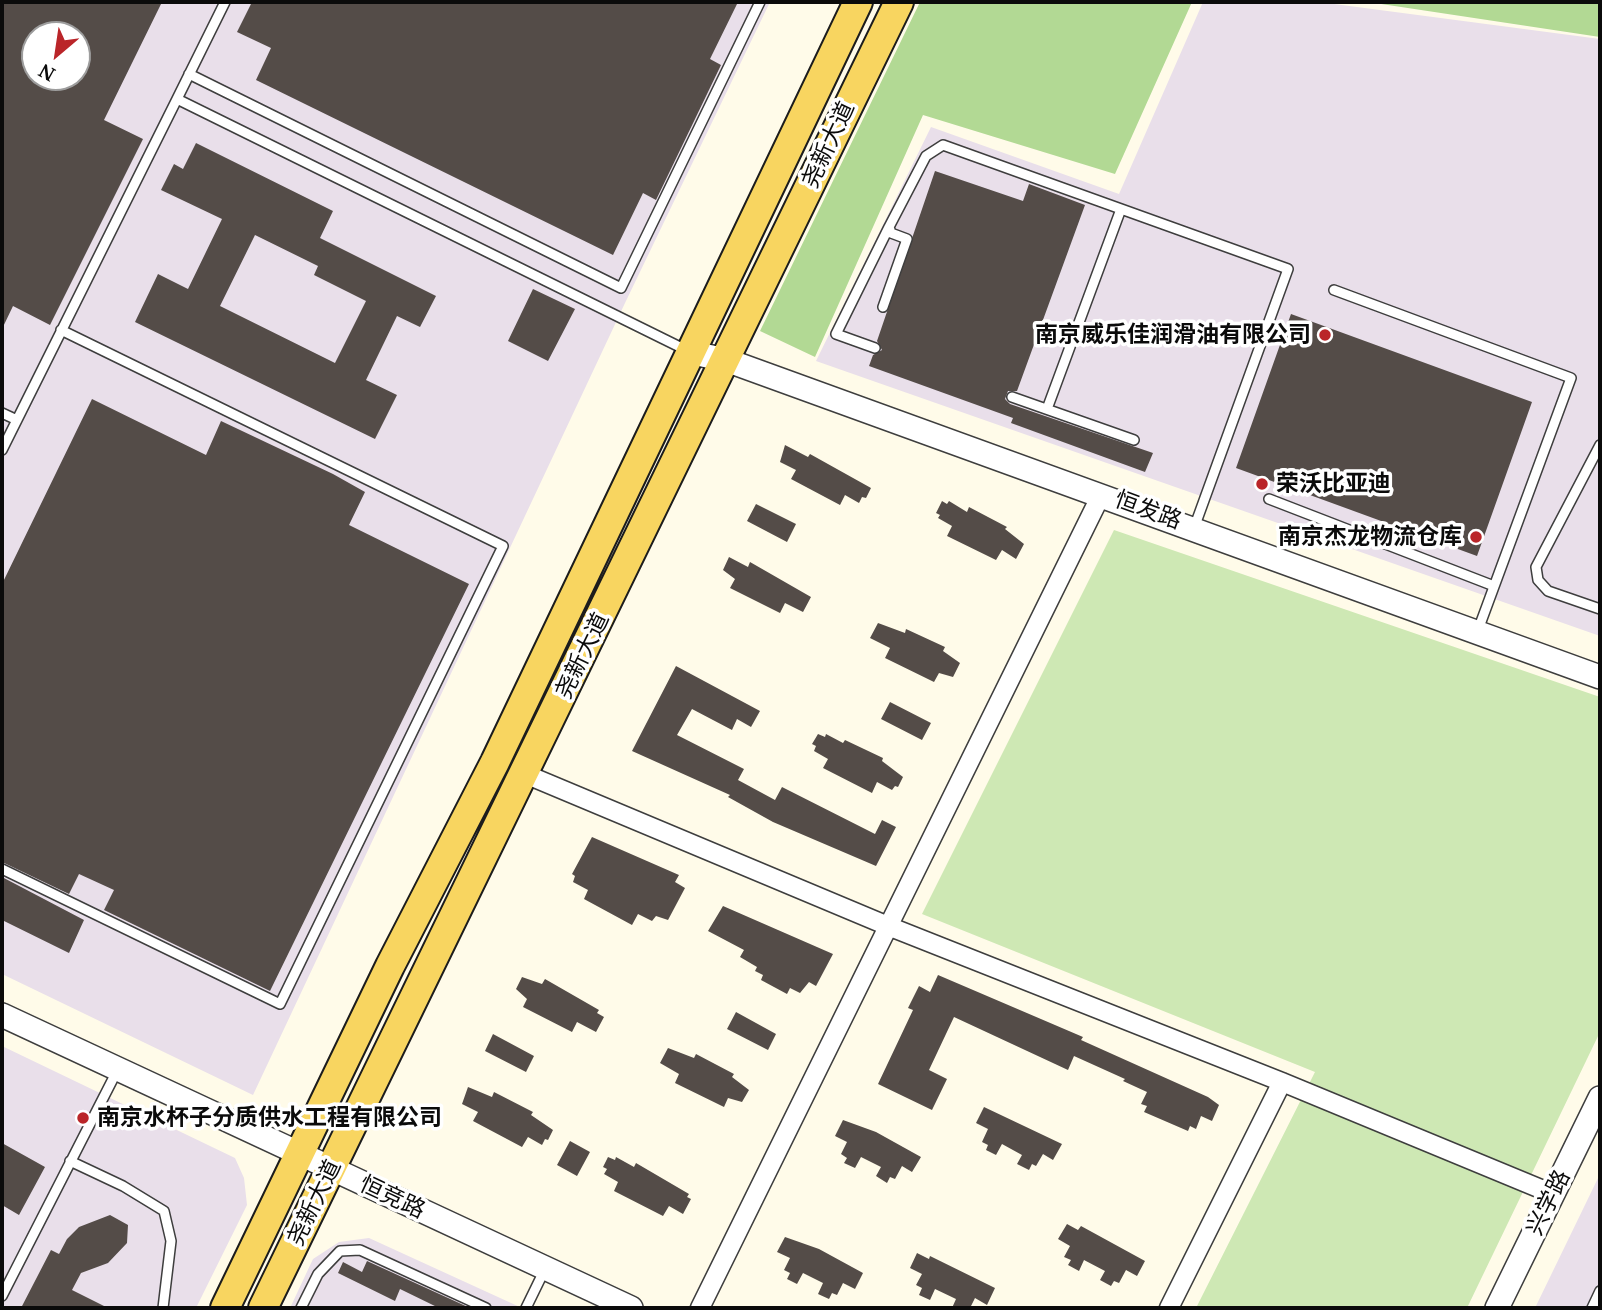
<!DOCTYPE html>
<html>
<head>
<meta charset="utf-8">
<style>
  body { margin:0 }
  #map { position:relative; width:1602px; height:1310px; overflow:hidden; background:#fffbe9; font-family:"Noto Serif",serif }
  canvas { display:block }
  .frame { position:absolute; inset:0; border:4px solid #0b0b0b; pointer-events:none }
  .north { position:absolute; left:21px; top:21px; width:70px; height:70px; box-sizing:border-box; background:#fff; border:2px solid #9d9d9d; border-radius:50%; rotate:209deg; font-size:19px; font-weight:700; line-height:28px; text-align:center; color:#0b0b0b }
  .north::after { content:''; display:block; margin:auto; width:24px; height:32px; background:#ba2529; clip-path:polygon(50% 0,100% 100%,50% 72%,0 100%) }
</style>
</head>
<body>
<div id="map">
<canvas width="1602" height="1310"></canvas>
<div class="frame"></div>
<div class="north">N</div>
</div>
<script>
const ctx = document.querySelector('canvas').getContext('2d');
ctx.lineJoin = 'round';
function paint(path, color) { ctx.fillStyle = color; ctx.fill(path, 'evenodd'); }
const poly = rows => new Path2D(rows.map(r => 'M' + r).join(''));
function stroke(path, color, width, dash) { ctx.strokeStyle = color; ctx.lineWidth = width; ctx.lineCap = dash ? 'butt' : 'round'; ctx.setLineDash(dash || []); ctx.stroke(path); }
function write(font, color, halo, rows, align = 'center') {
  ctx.font = font + ' "Noto Serif","Noto Sans SC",serif'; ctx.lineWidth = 7; ctx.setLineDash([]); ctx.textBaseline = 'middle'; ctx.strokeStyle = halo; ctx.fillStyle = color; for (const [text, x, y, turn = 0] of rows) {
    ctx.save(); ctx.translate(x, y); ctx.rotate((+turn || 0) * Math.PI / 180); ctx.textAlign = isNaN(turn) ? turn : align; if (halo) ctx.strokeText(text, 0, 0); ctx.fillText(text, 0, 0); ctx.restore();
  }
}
paint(poly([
  [2,2,770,2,625,303,253,1095,2,974],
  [35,35,77,35,77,77,35,77],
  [1203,2,1319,2,1600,39,1600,636,816,361,931,127,1119,194],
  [2,1046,235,1158,244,1178,247,1205,196,1308,2,1308],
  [1600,1174,1600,1308,1535,1308],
  [369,1238,522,1308,290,1308,313,1259,339,1242]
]), '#e9dfea');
paint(poly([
  [1114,530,1600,697,1600,1032,1467,1308,1196,1308,1315,1072,922,914]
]), '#cee8b4');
paint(poly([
  [920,2,1192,2,1115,174,923,115,815,357,760,331],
  [1368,2,1600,2,1600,37]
]), '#b2d994');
paint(poly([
  [2,2,162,2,104,120,143,139,50,325,13,306,2,329],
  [35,35,77,35,77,77,35,77],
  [252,2,738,2,710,59,721,65,656,200,643,193,613,255,256,80,271,48,237,32],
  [196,143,333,211,320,238,436,296,420,327,397,316,366,380,397,395,375,439,135,322,158,274,188,289,222,219,161,190,174,164,183,169],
  [255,235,318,266,314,275,366,301,335,363,220,306],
  [935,171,1023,201,1029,184,1085,205,1017,391,1008,391,1005,399,1010,404,1153,453,1145,472,1011,423,1013,418,869,366,873,355,882,350,877,341],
  [533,289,575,309,548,361,508,341],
  [1291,314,1532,402,1477,556,1236,468],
  [92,399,206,455,221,421,333,474,365,492,349,525,469,584,270,991,104,910,114,890,79,874,69,894,2,862,2,584],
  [785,445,808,457,810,454,871,488,866,498,862,497,859,503,845,495,840,505,791,479,796,470,780,462],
  [942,501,947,504,949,501,967,512,969,507,1007,527,1005,529,1024,544,1016,559,1002,550,996,560,947,536,952,526,938,518,940,515,936,513],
  [756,504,796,524,787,542,747,521],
  [729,557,748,567,750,562,811,597,803,612,785,603,780,613,730,588,735,579,723,570],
  [878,623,905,633,906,629,945,647,943,651,960,663,953,677,939,673,934,682,885,658,890,648,870,638],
  [676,666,760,711,751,727,737,719,732,730,692,709,677,735,744,769,738,780,775,800,782,787,875,834,882,820,896,827,876,866,773,822,728,797,730,795,632,751],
  [890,702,931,723,922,740,881,719],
  [818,734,825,737,826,734,843,743,845,740,883,758,882,761,903,777,898,787,895,786,892,790,877,782,872,793,823,768,828,759,814,751,816,746,812,744],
  [592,837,679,875,675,882,685,888,668,920,656,916,652,921,638,914,632,925,584,899,588,890,573,882,575,876,572,874],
  [2,877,84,920,69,953,2,920],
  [723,906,833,954,816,986,809,982,800,993,790,988,787,994,761,980,763,975,755,971,757,967,740,957,744,950,708,931],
  [938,975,1083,1037,1081,1040,1208,1097,1219,1105,1212,1121,1201,1116,1196,1129,1190,1126,1188,1131,1144,1112,1147,1106,1141,1104,1147,1092,1123,1081,1125,1079,1074,1056,1068,1070,954,1017,929,1070,947,1079,932,1110,878,1084,913,1010,908,1008,919,986,930,992],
  [522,977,542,984,545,979,599,1010,597,1013,604,1017,596,1032,577,1022,572,1032,523,1007,527,999,516,989],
  [736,1012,776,1034,768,1050,727,1029],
  [493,1034,534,1056,526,1072,485,1051],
  [668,1048,694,1058,696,1054,734,1074,732,1077,749,1090,742,1102,728,1098,724,1107,675,1083,679,1074,660,1063],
  [468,1087,492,1097,494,1092,533,1112,531,1115,553,1130,548,1140,545,1139,542,1145,528,1137,522,1147,473,1121,478,1112,462,1104],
  [984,1107,1062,1144,1053,1160,1043,1154,1036,1166,1032,1164,1029,1170,1017,1164,1022,1155,1002,1144,996,1155,986,1150,988,1145,982,1142,988,1129,976,1123],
  [843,1120,876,1132,921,1157,912,1172,902,1166,895,1179,890,1177,887,1183,876,1176,881,1167,861,1157,855,1168,844,1163,847,1158,841,1154,847,1142,835,1136],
  [570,1141,590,1152,577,1176,557,1165],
  [2,1143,45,1167,19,1215,2,1205],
  [608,1157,615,1160,616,1157,634,1167,636,1163,689,1194,687,1197,691,1199,683,1214,669,1206,663,1216,614,1191,618,1182,604,1174,607,1169,603,1167],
  [110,1215,128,1225,127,1243,108,1263,81,1273,72,1290,108,1308,21,1308,51,1250,59,1254,67,1239,79,1227],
  [1067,1224,1078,1230,1081,1226,1145,1261,1137,1276,1126,1270,1119,1283,1114,1281,1111,1286,1100,1280,1105,1271,1084,1260,1079,1271,1068,1265,1071,1260,1064,1257,1070,1246,1058,1239],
  [785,1237,819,1249,863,1273,855,1289,843,1283,837,1295,832,1293,829,1299,818,1294,823,1283,803,1273,797,1284,787,1279,790,1273,784,1270,790,1258,777,1252],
  [917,1253,929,1259,930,1256,995,1288,987,1305,975,1298,970,1308,952,1308,956,1299,935,1289,930,1300,919,1295,922,1288,916,1285,922,1274,910,1268],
  [367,1261,470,1308,439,1308,400,1289,395,1301,338,1273,343,1262,362,1272]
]), '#544c48');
const service = poly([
  [189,74,621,288,760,2],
  [177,99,225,2],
  [1334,290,1571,378,1478,630],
  [883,307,907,239,891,233,889,227,926,156,943,145,1288,269,1194,528],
  [875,348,836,334,889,227],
  [1012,397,1134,440],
  [1047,409,1121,209],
  [2,413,17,420],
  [1600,445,1536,567,1538,580,1548,591,1600,609],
  [2,450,177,99,688,351],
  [1269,499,1494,586],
  [2,869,280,1004,503,546,61,330],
  [70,1161,123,1186,164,1211,171,1241,163,1308],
  [2,1296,117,1071],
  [301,1308,318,1274,340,1251,360,1250,486,1308],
  [526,1308,545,1269],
  [1592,1308,1600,1291]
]);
const minor = poly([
  [525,774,888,926,1282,1082,1553,1194],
  [700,1308,1101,495],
  [1169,1308,1282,1082]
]);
const tertiary = poly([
  [693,353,726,360,1600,677],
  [2,1015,631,1308],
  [1497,1308,1600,1098]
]);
const primary = poly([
  [225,1308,390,966,495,762,858,2],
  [263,1308,899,2]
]);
stroke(service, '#3e3e3e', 12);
stroke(minor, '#3e3e3e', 21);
stroke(tertiary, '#3e3e3e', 26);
stroke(primary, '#1c1c1c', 32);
stroke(service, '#fff', 9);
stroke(minor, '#fff', 18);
stroke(tertiary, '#fff', 23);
stroke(primary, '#f8d560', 28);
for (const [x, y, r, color] of [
  [1325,335,7,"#ba2529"],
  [1262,484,7,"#ba2529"],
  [1476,537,7,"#ba2529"],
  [83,1118,7,"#ba2529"]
]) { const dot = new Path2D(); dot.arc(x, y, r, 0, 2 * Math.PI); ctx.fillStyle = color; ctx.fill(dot); stroke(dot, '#fff', 2.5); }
write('23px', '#0b0b0b', '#fff', [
  ["尧新大道",829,145,-65],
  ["恒发路",1148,511,20],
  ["尧新大道",583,656,-64],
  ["恒竞路",392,1198,25],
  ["尧新大道",315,1203,-64],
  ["兴学路",1549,1203,-64]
]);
write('bold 23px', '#0b0b0b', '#fff', [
  ["南京威乐佳润滑油有限公司",1311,335],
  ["荣沃比亚迪",1276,484,"left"],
  ["南京杰龙物流仓库",1462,537],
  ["南京水杯子分质供水工程有限公司",97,1118,"left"]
], 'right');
</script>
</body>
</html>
